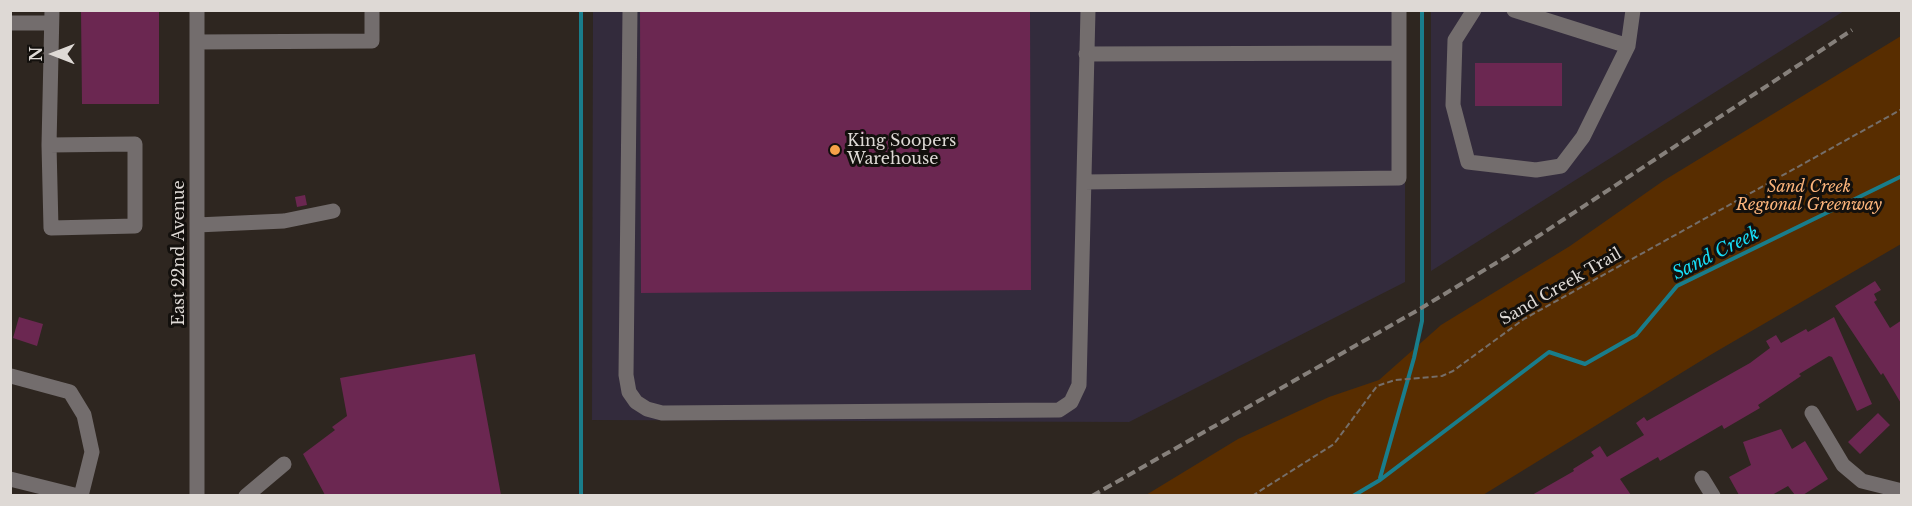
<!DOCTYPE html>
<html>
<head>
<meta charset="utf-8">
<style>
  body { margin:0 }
  #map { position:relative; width:1912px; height:506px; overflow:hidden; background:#2e2620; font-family:"Libre Baskerville",serif }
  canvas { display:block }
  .frame { position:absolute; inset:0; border:12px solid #ded9d5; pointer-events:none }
  .north { position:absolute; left:24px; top:24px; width:60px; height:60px; -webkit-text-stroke:4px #13100d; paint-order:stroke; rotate:270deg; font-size:16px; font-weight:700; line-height:24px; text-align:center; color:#ded9d5 }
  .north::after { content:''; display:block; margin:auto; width:21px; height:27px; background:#ded9d5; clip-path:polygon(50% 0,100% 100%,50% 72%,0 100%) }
</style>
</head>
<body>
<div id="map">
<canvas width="1912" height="506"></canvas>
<div class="frame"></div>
<div class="north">N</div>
</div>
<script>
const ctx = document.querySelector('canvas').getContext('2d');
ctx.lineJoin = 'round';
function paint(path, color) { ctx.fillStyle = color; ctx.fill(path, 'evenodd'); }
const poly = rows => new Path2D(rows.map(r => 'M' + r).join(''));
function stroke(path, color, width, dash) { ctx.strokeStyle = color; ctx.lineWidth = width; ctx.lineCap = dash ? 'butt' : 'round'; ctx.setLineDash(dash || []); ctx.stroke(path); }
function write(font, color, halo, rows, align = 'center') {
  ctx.font = font + ' "Libre Baskerville",serif'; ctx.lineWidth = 6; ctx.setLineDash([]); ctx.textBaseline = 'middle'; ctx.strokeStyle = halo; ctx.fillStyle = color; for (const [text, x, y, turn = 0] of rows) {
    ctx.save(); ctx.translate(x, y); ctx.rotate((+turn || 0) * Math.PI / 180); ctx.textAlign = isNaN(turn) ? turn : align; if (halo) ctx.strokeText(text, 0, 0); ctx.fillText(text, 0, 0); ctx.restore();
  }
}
paint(poly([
  [1431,10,1844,11,1431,271],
  [593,11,1405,11,1405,282,1129,422,592,420]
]), '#332b3c');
paint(poly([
  [1901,36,1901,244,1712,354,1483,495,1146,495,1238,439,1329,397,1379,380,1441,325,1570,246,1663,181]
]), '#582d00');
stroke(poly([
  [1380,478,1414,358,1422,321,1422,10],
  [581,496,581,10],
  [1353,496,1380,480,1549,352,1585,364,1636,335,1677,286,1902,176]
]), '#197d8b', 4);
paint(poly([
  [81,10,159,10,159,104,82,104],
  [640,10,1030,10,1031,290,641,293],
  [1475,63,1562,63,1562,106,1475,106],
  [305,195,307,205,297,207,295,197],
  [1875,281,1881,290,1874,294,1877,300,1874,302,1890,328,1902,320,1902,405,1883,373,1881,375,1835,306],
  [19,317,43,324,37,346,13,338],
  [1834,317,1872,404,1857,411,1832,357,1829,356,1799,374,1801,376,1758,405,1760,408,1724,429,1722,425,1660,461,1658,457,1620,479,1631,495,1532,495,1574,471,1573,469,1594,456,1591,452,1600,446,1607,457,1644,435,1636,423,1644,417,1647,421,1750,363,1770,348,1766,341,1776,335,1781,343,1806,329,1808,332],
  [475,354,501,495,325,495,303,454,335,430,332,427,347,416,340,378],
  [1878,413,1890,425,1860,454,1848,442],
  [1781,429,1792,449,1805,441,1828,479,1803,495,1795,495,1788,486,1772,495,1739,495,1729,477,1751,465,1743,442]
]), '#6b2751');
stroke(poly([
  [1252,496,1334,444,1377,386,1395,380,1442,376,1453,371,1524,319,1902,109]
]), '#756e69', 2, [6, 3]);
stroke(poly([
  [630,10,626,375,629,392,636,402,647,409,662,413,1059,410,1071,402,1079,385,1088,10],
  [1474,10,1455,40,1453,105,1468,162,1536,170,1561,166,1583,137,1628,46],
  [1514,10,1628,46,1633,10],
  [10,23,51,23],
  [197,42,372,41,372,10],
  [1086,54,1399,53],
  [49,145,135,144,135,226,51,228,49,145,52,10],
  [1084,182,1399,178,1399,10],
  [197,225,284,221,333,211],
  [11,376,70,392,84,415,92,452,81,496],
  [1812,413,1843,465,1862,481,1902,491],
  [1702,478,1713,496],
  [10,479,78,496],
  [197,496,197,10],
  [246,496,284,464]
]), '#736d6d', 15);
stroke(poly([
  [1092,496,1418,310,1511,254,1852,30]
]), '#86807b', 4, [9, 4.5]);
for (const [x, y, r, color] of [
  [835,150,6,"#f6a248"]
]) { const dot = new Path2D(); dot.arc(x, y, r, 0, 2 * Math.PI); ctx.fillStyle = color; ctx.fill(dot); stroke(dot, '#13100d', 2); }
write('16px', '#ded9d5', '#13100d', [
  ["King Soopers",847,141],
  ["Warehouse",847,159]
], 'left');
write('italic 16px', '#fcb47b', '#13100d', [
  ["Sand Creek",1809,187],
  ["Regional Greenway",1809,205]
]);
write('16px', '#ded9d5', '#13100d', [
  ["East 22nd Avenue",179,253,-90],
  ["Sand Creek Trail",1561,287,-30]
]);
write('italic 18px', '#18ddf6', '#13100d', [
  ["Sand Creek",1716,254,-27]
]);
</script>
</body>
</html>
